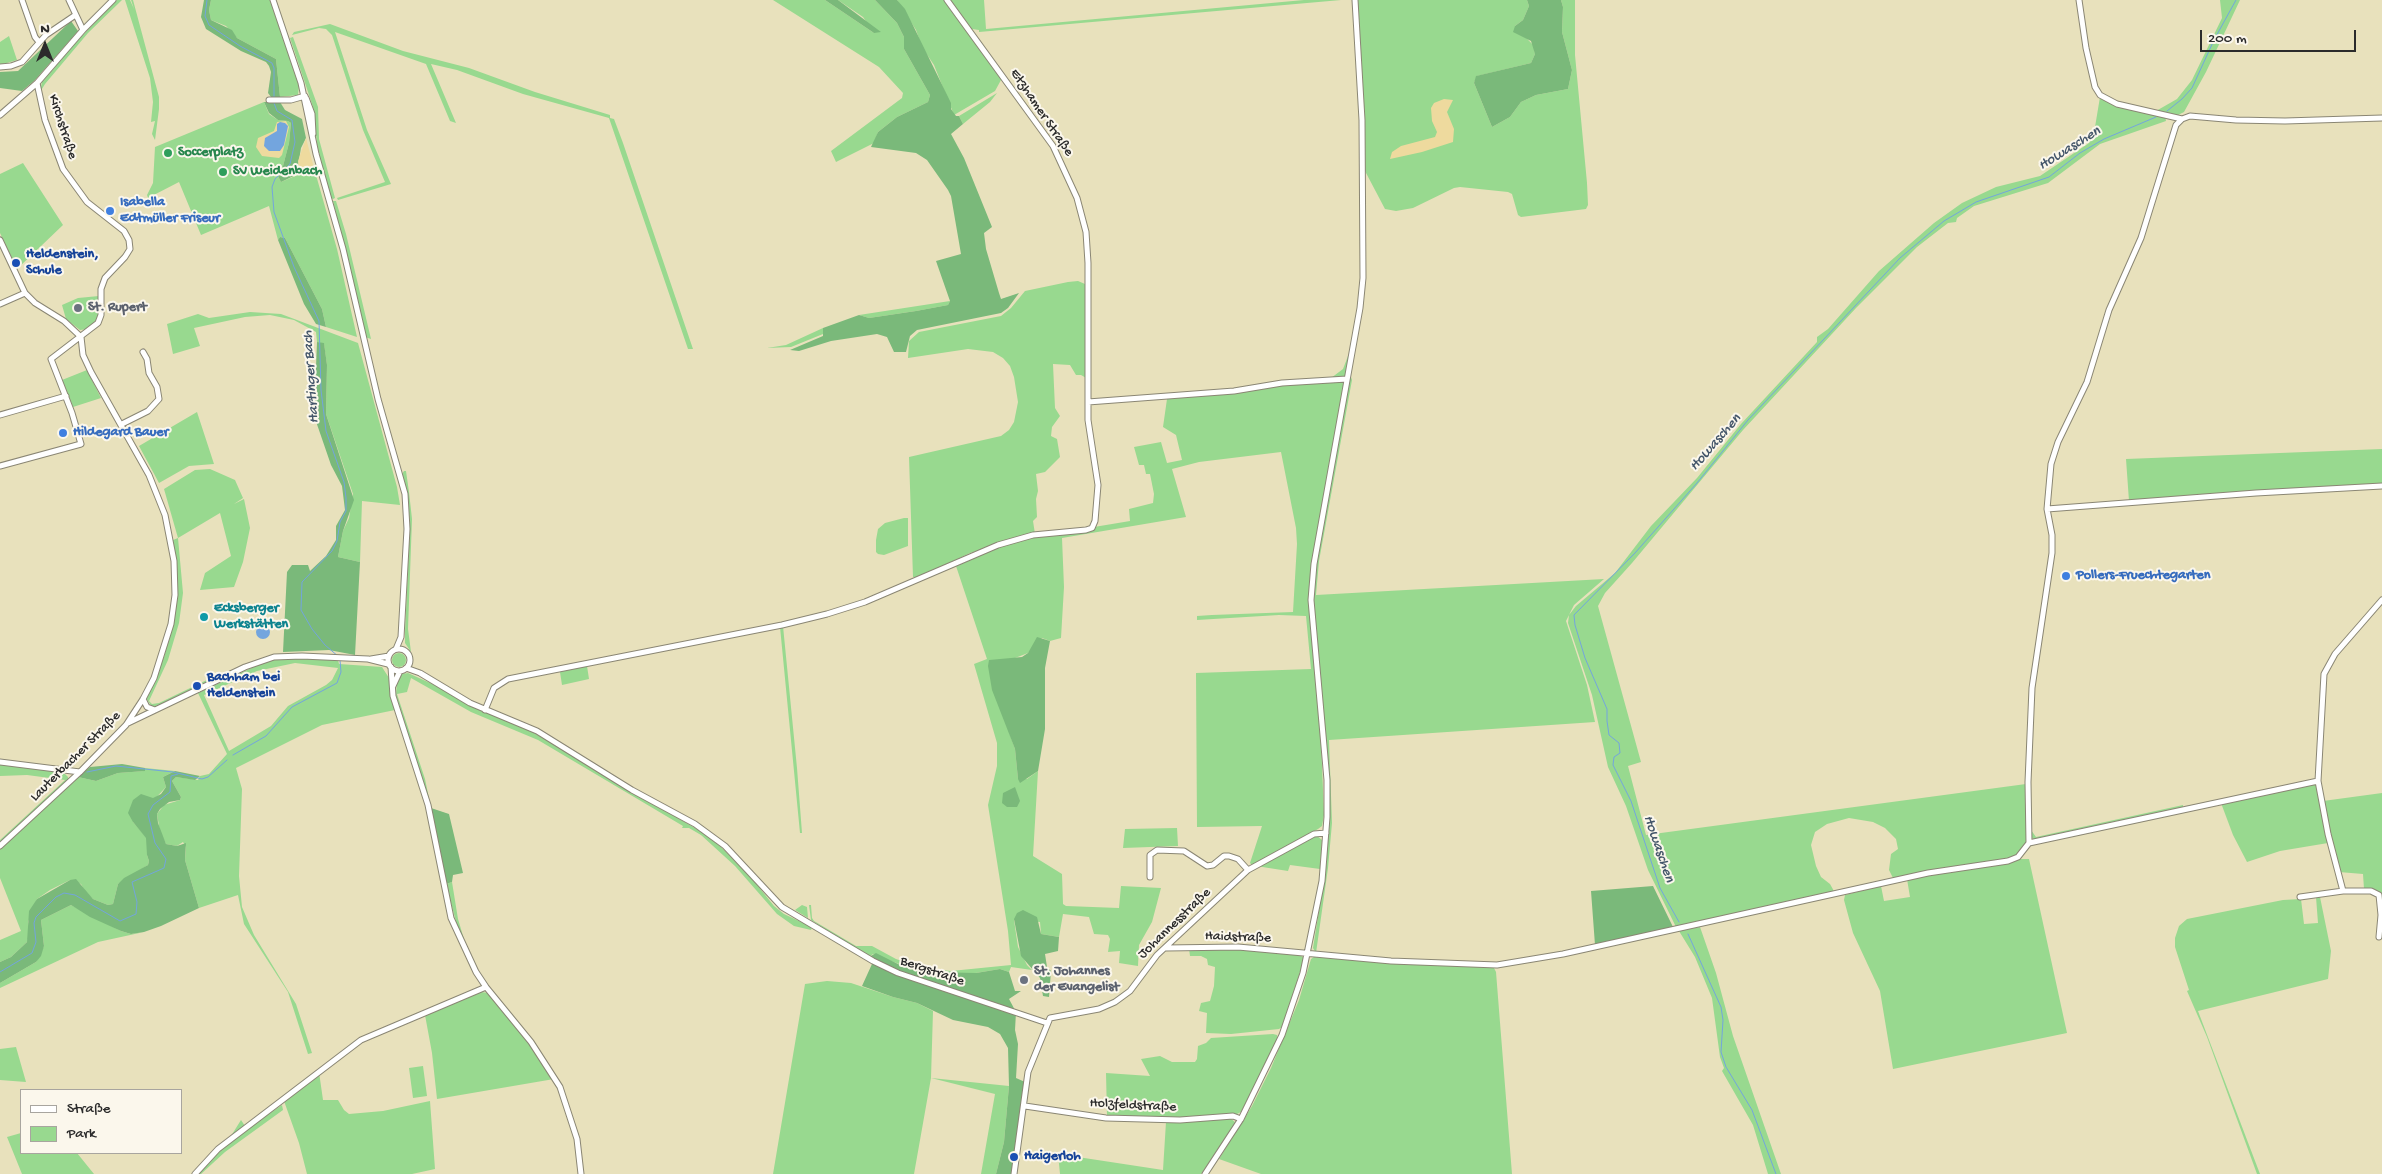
<!DOCTYPE html>
<html>
<head>
<meta charset="utf-8">
<style>
  body { margin:0 }
  #map { position:relative; width:2382px; height:1174px; overflow:hidden; background:#e8e1bc; font-family:"Gochi Hand",sans-serif }
  canvas { display:block }
  .legend { position:absolute; left:20px; top:1089px; width:162px; height:65px; box-sizing:border-box; background:#fbf7ec; border:1px solid #a8a59f; margin:0; padding:6px 9px; list-style:none; font-size:15px; color:#2b2b2b }
  .legend li { display:flex; align-items:center; gap:10px; height:25px }
  .legend b { width:25px; border:1px solid #a8a59f }
  .north { position:absolute; left:20px; top:20px; width:50px; height:50px; -webkit-text-stroke:4px #fbf7ec; paint-order:stroke; rotate:0deg; font-size:14px; font-weight:700; line-height:20px; text-align:center; color:#2b2b2b }
  .north::after { content:''; display:block; margin:auto; width:18px; height:22px; background:#2b2b2b; clip-path:polygon(50% 0,100% 100%,50% 72%,0 100%) }
  .scale { position:absolute; left:2200px; top:30px; width:156px; height:22px; box-sizing:border-box; border:2px solid #2b2b2b; border-top:0; padding-left:6px; font-size:15px; line-height:18px; white-space:nowrap; color:#2b2b2b; -webkit-text-stroke:4px #fbf7ec; paint-order:stroke }
</style>
</head>
<body>
<div id="map">
<canvas width="2382" height="1174"></canvas>
<ul class="legend">
<li><b style="height:6px;background:#fff"></b>Straße</li>
<li><b style="height:14px;background:#98d98f"></b>Park</li>
</ul>
<div class="north">N</div>
<div class="scale">200 m</div>
</div>
<script>
const ctx = document.querySelector('canvas').getContext('2d');
ctx.lineJoin = 'round';
function paint(path, color) { ctx.fillStyle = color; ctx.fill(path, 'evenodd'); }
const poly = rows => new Path2D(rows.map(r => 'M' + r).join(''));
function stroke(path, color, width, dash) { ctx.strokeStyle = color; ctx.lineWidth = width; ctx.lineCap = dash ? 'butt' : 'round'; ctx.setLineDash(dash || []); ctx.stroke(path); }
function write(font, color, halo, rows, align = 'center') {
  ctx.font = font + ' "Gochi Hand",sans-serif'; ctx.lineWidth = 4; ctx.setLineDash([]); ctx.textBaseline = 'middle'; ctx.strokeStyle = halo; ctx.fillStyle = color; for (const [text, x, y, turn = 0] of rows) {
    ctx.save(); ctx.translate(x, y); ctx.rotate((+turn || 0) * Math.PI / 180); ctx.textAlign = isNaN(turn) ? turn : align; if (halo) ctx.strokeText(text, 0, 0); ctx.fillText(text, 0, 0); ctx.restore();
  }
}
paint(poly([
  [117,0,122,0,88,33,45,84,40,92,42,82,78,40],
  [125,0,130,0,134,9,131,0,133,0,159,97,159,109,155,140,152,134,155,121,151,122,153,102,150,78],
  [211,0,270,0,290,56,299,86,298,95,280,97,276,59,237,38,226,26,211,20,209,10],
  [773,0,825,0,874,33,863,17,838,0,875,0,897,23,904,37,904,49,930,95,928,102,897,117,878,132,874,143,836,162,831,151,902,98,903,93,879,67],
  [897,0,946,0,1001,76,1001,80,995,91,954,115,934,65,922,47,916,30],
  [950,0,984,0,986,29,1304,0,1341,0,979,32,979,30,972,29],
  [1357,0,1527,0,1529,6,1523,20,1515,26,1534,46,1535,54,1531,63,1477,76,1474,83,1492,127,1510,117,1521,102,1536,95,1568,89,1572,70,1562,32,1563,7,1561,0,1575,0,1575,55,1587,183,1588,205,1586,209,1521,217,1518,215,1512,194,1508,192,1460,187,1454,188,1413,208,1396,211,1385,209,1365,171,1365,122],
  [2220,0,2240,0,2206,72,2184,112,2178,115,2156,111,2177,99,2192,80,2222,18],
  [330,24,403,51,469,68,535,92,610,115,610,118,614,119,623,143,693,349,688,349,609,118,523,94,457,70,431,64,456,123,450,121,426,64,335,32,367,130,391,184,338,200,337,198,385,182,363,130,332,35,326,29,319,28,292,35,294,32],
  [9,36,17,60,0,65,0,42],
  [293,37,318,107,319,139,335,198,333,199,331,198,318,154,313,107,290,38],
  [997,93,990,102,963,124,959,116],
  [2100,97,2117,105,2165,116,2166,121,2100,144,2048,183,1974,206,1957,218,1956,222,1948,223,1917,247,1856,308,1743,430,1632,563,1605,593,1598,606,1641,762,1628,766,1646,835,2026,784,2027,842,2016,857,2008,859,1893,878,1889,870,1891,854,1898,849,1896,839,1885,828,1873,822,1849,818,1827,824,1815,832,1811,845,1816,866,1821,877,1830,884,1835,893,1676,927,1648,870,1626,806,1608,767,1592,695,1568,623,1569,615,1576,606,1615,573,1651,526,1697,478,1741,424,1817,342,1817,337,1828,329,1879,271,1934,223,1962,203,1996,187,2040,176,2089,143,2095,127],
  [264,102,269,114,278,120,288,121,291,123,289,143,283,166,276,172,281,182,314,168,337,249,357,337,326,327,322,309,285,238,280,237,278,240,269,206,201,235,179,182,148,198,147,195,153,183,155,147],
  [23,163,63,225,17,269,0,233,0,174],
  [333,201,336,201,346,234,371,339,365,337],
  [1078,281,1085,284,1087,290,1088,379,1081,375,1076,375,1070,365,1053,364,1055,408,1060,416,1052,427,1051,436,1057,439,1060,457,1045,472,1036,474,1038,491,1036,499,1037,517,1033,521,1035,534,970,553,920,577,913,577,909,457,1001,436,1009,430,1014,422,1018,402,1014,377,1010,366,1003,358,993,352,968,349,908,358,909,341,919,332,1001,316,1011,308,1025,291,1068,282],
  [99,296,99,317,88,329,80,330,66,319,62,305,78,298],
  [950,301,948,305,916,311,869,318,859,315],
  [250,312,281,314,358,343,397,487,400,505,362,501,360,562,338,557,343,531,349,518,353,494,326,414,327,365,324,344,317,342,316,332,294,320,270,315,245,317,194,328,200,346,173,354,167,324,198,314,209,318],
  [823,328,823,334,791,347,767,348,786,345],
  [1348,356,1353,360,1350,374,1352,380,1319,561,1316,595,1604,579,1574,605,1566,621,1587,685,1595,722,1329,740,1332,823,1328,868,1316,953,1313,948,1326,867,1329,822,1329,801,1321,740,1324,815,1322,826,1318,829,1252,865,1250,863,1262,826,1197,827,1196,673,1311,669,1306,616,1279,615,1197,620,1197,616,1212,615,1293,612,1297,544,1296,528,1281,452,1199,462,1172,469,1186,517,1062,538,1064,587,1061,638,1050,641,1042,638,1028,653,1015,658,1009,732,1015,749,1018,779,1027,779,1038,771,1033,856,1062,874,1063,904,1066,906,1119,908,1121,886,1161,888,1152,922,1139,945,1138,966,1119,963,1120,951,1108,952,1110,939,1108,935,1094,934,1089,917,1063,914,1059,937,1041,934,1040,922,1014,920,1018,947,1027,965,1032,970,1011,967,1009,972,1000,969,976,973,950,974,912,969,873,954,869,957,811,920,809,905,811,905,812,918,814,921,856,946,872,946,896,959,923,968,951,971,1011,965,1008,931,988,805,997,766,997,743,974,664,987,659,956,566,960,565,960,562,984,551,1034,537,1130,521,1129,509,1153,503,1154,494,1150,474,1146,474,1144,465,1139,465,1134,447,1161,442,1167,463,1182,460,1176,435,1163,427,1167,399,1331,378,1343,369],
  [87,370,101,398,73,407,62,380],
  [197,412,214,464,189,466,159,483,139,446],
  [2382,449,2382,485,2129,501,2126,459],
  [210,469,235,480,243,498,234,504,244,499,250,528,243,562,234,587,200,590,205,573,231,556,220,513,178,538,183,593,179,623,168,660,149,701,152,704,159,703,211,678,212,680,162,704,152,707,146,698,164,657,174,621,176,606,173,540,178,538,164,489,195,470],
  [404,471,406,471,409,492,412,519,408,629,411,652,405,643,405,632,410,524,408,501,402,474],
  [904,518,908,518,908,546,884,555,878,554,876,552,876,540,878,529,885,523],
  [783,626,797,768,802,833,800,833,780,627],
  '392 660a7 7 0 1 1 14 0a7 7 0 1 1-14 0Z',
  [294,658,338,660,339,664,382,667,389,678,395,710,322,725,236,768,242,789,239,876,242,907,254,935,296,1004,312,1053,308,1054,288,992,244,924,238,895,199,908,185,860,186,847,183,842,177,846,166,844,160,832,157,814,164,805,180,800,181,797,172,781,176,777,198,780,200,776,209,774,227,754,198,693,260,664,278,659],
  [295,663,338,668,332,680,326,685,288,706,271,726,229,751,204,695,257,671],
  [587,666,589,679,562,685,560,672],
  [408,673,439,687,469,705,534,733,700,831,719,845,754,881,774,906,784,914,812,927,811,930,794,926,777,914,735,866,701,835,689,828,682,828,683,826,538,740,471,712,411,678,407,692,397,694,425,779,431,808,396,695,397,680,402,674],
  [0,764,63,772,68,777,68,781,0,844,0,840,65,780,27,775,0,776],
  [145,768,175,771,163,777,166,787,133,822,147,838,147,855,149,861,148,865,118,884,113,904,108,905,93,899,85,892,81,884,70,880,50,890,37,899,28,922,30,932,27,942,11,957,0,962,0,940,21,931,0,878,0,849,78,777,96,781,118,773,144,771],
  [2317,783,2328,843,2280,851,2247,862,2233,835,2221,803],
  [2382,793,2382,896,2364,889,2363,874,2339,872,2329,835,2323,801],
  [2183,805,2183,808,2035,840,2031,837,2031,830,2036,837],
  [1177,828,1178,846,1123,848,1125,829],
  [1316,835,1322,840,1320,869,1290,865,1288,871,1256,866],
  [2018,859,2029,859,2067,1033,1893,1069,1880,991,1853,933,1844,900,1845,895,1881,886,1884,901,1910,897,1907,879],
  [452,882,458,919,466,946,458,929,446,884],
  [2316,897,2320,897,2331,951,2328,979,2198,1011,2260,1174,2257,1174,2207,1037,2187,991,2189,990,2175,947,2175,938,2179,926,2187,919,2283,900,2301,899,2304,924,2318,923],
  [71,905,121,931,131,934,144,932,98,942,0,988,0,983,36,962,44,946,41,920],
  [802,905,807,907,808,918,795,910],
  [1700,927,1716,973,1733,1036,1781,1174,1768,1174,1753,1125,1722,1071,1724,1068,1720,1057,1712,998,1695,957,1679,931],
  [1229,948,1297,954,1303,957,1304,960,1282,1027,1279,1029,1231,1034,1206,1033,1207,1013,1199,1011,1201,1003,1210,1001,1214,986,1215,967,1208,965,1207,959,1201,956,1190,956,1189,949],
  [1314,957,1494,968,1496,972,1512,1174,1261,1174,1219,1159,1252,1106,1271,1068,1299,1000,1311,959],
  [827,981,851,983,893,997,917,1003,933,1011,931,1078,1009,1086,1004,1142,996,1174,981,1174,995,1094,931,1078,914,1174,773,1174,805,984],
  [481,992,489,993,533,1047,554,1079,437,1099,432,1053,425,1015],
  [1273,1034,1277,1035,1278,1039,1249,1097,1241,1112,1237,1114,1184,1119,1107,1116,1106,1073,1150,1076,1141,1059,1160,1056,1172,1062,1195,1062,1197,1059,1198,1046,1206,1043,1211,1038],
  [16,1047,26,1082,0,1080,0,1049],
  [423,1066,427,1096,413,1098,409,1068],
  [319,1072,323,1100,338,1100,344,1110,349,1114,383,1111,430,1101,435,1169,412,1174,307,1174,299,1143,284,1101],
  [282,1105,283,1110,225,1152,201,1174,196,1174,231,1136,241,1120,247,1129],
  [1230,1118,1235,1122,1234,1125,1201,1174,1060,1174,1058,1154,1163,1170,1166,1122],
  [21,1133,21,1153,77,1153,94,1174,22,1174,7,1137]
]), '#98d98f');
paint(poly([
  [204,0,211,0,209,10,211,20,232,30,237,38,276,59,280,97,271,97,268,93,271,72,269,66,266,62,241,51,206,29,201,17],
  [825,0,838,0,881,32,874,33],
  [875,0,897,0,905,9,951,103,951,109,956,116,959,116,963,124,951,134,964,158,992,227,984,233,986,249,999,293,1001,299,1019,293,1008,308,1001,313,917,330,910,336,906,352,894,352,887,337,877,334,831,341,799,351,790,350,823,336,823,328,859,315,869,318,916,311,948,305,950,301,936,261,961,254,951,196,948,190,927,160,916,153,871,147,878,132,897,117,928,102,930,95,904,49,904,37,897,23],
  [1527,0,1561,0,1563,7,1562,32,1572,70,1568,89,1536,95,1521,102,1510,117,1492,127,1474,83,1476,76,1531,63,1535,54,1531,41,1513,32,1515,26,1523,20,1529,6],
  [71,21,78,31,35,80,22,91,0,88,0,72,18,71],
  [264,102,280,102,285,110,302,119,306,138,301,148,298,166,300,173,281,182,276,172,283,166,289,143,291,123,288,121,278,120,269,113],
  [280,237,285,238,322,309,326,327,316,324,304,304,278,240],
  [317,342,324,343,327,365,326,414,354,500,343,531,338,557,360,562,355,655,329,650,283,652,287,572,292,565,308,565,310,571,326,556,336,540,336,526,345,510,342,486,331,465,310,404,316,367],
  [1037,637,1050,641,1045,668,1045,729,1038,771,1020,783,1018,779,1015,749,992,690,988,666,989,660,1022,657,1028,653],
  [122,764,145,768,145,771,118,773,96,781,78,777,90,767],
  [175,771,200,776,195,780,176,777,172,781,181,797,180,800,169,802,160,809,157,814,158,823,166,844,177,846,186,843,185,860,199,908,161,926,144,932,131,934,121,931,90,917,71,905,41,920,44,946,41,956,36,962,0,983,0,962,11,957,27,942,29,911,37,899,70,880,76,879,93,899,108,905,113,904,118,884,124,878,148,865,149,861,147,855,146,838,133,822,128,813,133,800,141,794,153,798,161,794,166,787,163,777],
  [1015,787,1020,801,1017,807,1007,807,1002,803,1003,793],
  [431,808,449,814,463,873,453,875,452,882,446,884],
  [1653,886,1673,927,1595,945,1591,891],
  [1023,910,1037,917,1041,934,1059,937,1058,951,1045,954,1047,967,1051,971,1049,997,1043,996,1040,978,1021,956,1014,919,1017,913],
  [876,953,898,964,928,972,976,973,1000,969,1009,972,1015,991,1021,991,1009,999,1016,1012,1015,1030,1018,1044,1016,1078,1025,1082,1012,1174,996,1174,1004,1142,1009,1086,1008,1048,1000,1034,988,1027,953,1020,917,1003,893,997,862,986,872,964,869,957]
]), '#7ab97a');
paint(poly([
  [1444,99,1453,100,1447,112,1454,129,1453,142,1422,152,1390,159,1392,152,1401,146,1435,137,1437,132,1432,121,1431,108,1434,103],
  [286,121,289,127,282,155,279,158,262,156,256,147,258,138,274,131,277,122],
  [306,138,314,168,300,173,298,161]
]), '#eeda9e');
paint(poly([
  [280,122,285,123,288,126,284,145,280,151,269,151,264,146,265,138,277,131,277,124],
  '256 632a7 7 0 1 1 14 0a7 7 0 1 1-14 0Z'
]), '#73a5de');
stroke(poly([
  [207,0,205,16,209,25,240,46,272,63,274,68,274,99],
  [274,103,277,111,292,120,295,142,290,164,275,179,272,187,274,212,294,267,319,321,321,390,326,431,344,482,346,498,346,511,340,522,337,541,332,551,302,582,301,610,312,629,325,645,339,657],
  [2167,111,2182,99,2192,88,2214,40,2236,0],
  [233,755,266,736,292,707,337,683,341,672,340,660],
  [87,772,116,766,173,772,202,779,208,777,227,760],
  [1679,922,1660,888,1631,801,1613,765,1614,757,1620,753,1619,743,1609,735,1607,721,1607,709,1585,658,1575,625,1574,615,1635,553,1697,483,1748,420,1900,258,1944,221,1976,202,2049,177,2080,153,2104,139,2156,117],
  [1688,934,1721,1007,1723,1020,1721,1052,1726,1067,1752,1110,1776,1174],
  [0,972,32,953,36,942,34,923,36,917,56,897,64,893,75,895,120,921,136,914,137,902,132,882,164,868,166,859,155,843,148,814,153,805,170,792,171,776,178,774]
]), '#73a5de', 1);
const minor = poly([
  [22,0,35,37,39,42],
  [69,0,83,30],
  [273,0,301,83,316,154,343,249,378,399,405,494,407,529,401,637,396,649],
  [947,0,1053,146,1077,198,1086,232,1088,263,1088,402],
  [2079,0,2086,48,2095,87,2100,95,2117,104,2182,119],
  [0,67,11,66,22,62,46,35,74,16],
  [306,98,312,114,313,134],
  [269,100,291,100,305,96],
  [0,115,37,83,83,30,113,0],
  [0,240,25,293,35,303,64,321,81,337],
  [0,304,25,293],
  [0,415,66,396],
  [122,424,148,411,159,399,157,387,149,373,147,359,143,352],
  [0,466,81,444,72,413,51,359,98,323,101,315,101,289,105,278,125,257,130,249,129,240,124,231,87,202,63,169,45,120,37,83],
  [2047,509,2256,493,2382,486],
  '388 660a11 11 0 1 1 22 0a11 11 0 1 1-22 0Z',
  [371,659,389,656],
  [391,667,393,696,428,805,451,918,476,972,486,987,531,1042,560,1087,577,1139,581,1174],
  [406,668,420,673,470,703,537,731,632,790,695,824,725,846,782,907,873,961,898,973,1047,1023],
  [393,686,400,671],
  [143,699,147,707,155,710],
  [485,710,494,688,508,679,782,625,827,614,865,602,998,545,1033,535,1086,530,1092,528,1095,521,1098,485,1088,420,1088,402,1234,391,1282,383,1347,379],
  [128,723,245,667,274,657,302,656,368,659,388,664],
  [0,762,80,772],
  [2029,843,2318,781],
  [0,846,80,772,126,725,143,699,154,678,171,624,175,595,174,561,165,515,149,475,91,372,83,355,81,337],
  [1150,877,1150,855,1157,850,1184,851,1207,866,1213,865,1224,856,1229,856,1238,859,1248,870],
  [2300,897,2343,891],
  [2379,937,2381,915,2379,895,2371,891,2343,891,2328,834,2318,781,2324,674,2335,654,2382,600],
  [1166,948,1238,947,1391,961,1497,965,1563,954,1928,873,2008,861,2018,857,2029,843,2028,782,2032,688,2052,553,2052,535,2047,509,2051,464,2058,442,2087,382,2109,310,2141,238,2176,125,2182,119,2190,116,2236,120,2285,121,2382,118],
  [1025,1106,1106,1118,1180,1120,1233,1116,1241,1119],
  [195,1174,218,1149,361,1040,486,987],
  [1014,1174,1028,1072,1050,1018,1099,1009,1115,1002,1130,991,1157,955,1248,870,1314,834,1326,833],
  [1205,1174,1241,1119,1282,1035,1303,973,1322,881,1327,817,1327,780,1311,600,1314,564,1360,308,1363,278,1362,120,1355,0]
]);
stroke(minor, '#8a8674', 7);
stroke(minor, '#fff', 5);
for (const [x, y, r, color] of [
  [168,153,5,"#2e9e5b"],
  [223,172,5,"#2e9e5b"],
  [110,211,5,"#3f7fe0"],
  [16,263,5,"#1a4fb4"],
  [78,308,5,"#6b7280"],
  [63,433,5,"#3f7fe0"],
  [2066,576,5,"#3f7fe0"],
  [204,617,5,"#0f9aa8"],
  [197,686,5,"#1a4fb4"],
  [1024,980,5,"#6b7280"],
  [1014,1157,5,"#1a4fb4"]
]) { const dot = new Path2D(); dot.arc(x, y, r, 0, 2 * Math.PI); ctx.fillStyle = color; ctx.fill(dot); stroke(dot, '#fbf7ec', 2); }
write('14px', '#2b2b2b', '#fbf7ec', [
  ["Etzhamer Straße",1041,113,56],
  ["Kirchstraße",62,127,72],
  ["Lauterbacher Straße",76,757,-45],
  ["Johannesstraße",1175,924,-44],
  ["Haidstraße",1238,938,2],
  ["Bergstraße",932,972,19],
  ["Holzfeldstraße",1133,1106,3]
]);
write('bold 14px', '#27864d', '#fbf7ec', [
  ["Soccerplatz",178,153],
  ["SV Weidenbach",233,172]
], 'left');
write('bold 14px', '#366cbe', '#fbf7ec', [
  ["Isabella",120,203],
  ["Edtmüller Friseur",120,219],
  ["Hildegard Bauer",73,433],
  ["Pollers-Fruechtegarten",2076,576]
], 'left');
write('bold 14px', '#164399', '#fbf7ec', [
  ["Heldenstein,",26,255],
  ["Schule",26,271],
  ["Bachham bei",207,678],
  ["Heldenstein",207,694],
  ["Haigerloh",1024,1157]
], 'left');
write('bold 14px', '#5b616d', '#fbf7ec', [
  ["St. Rupert",88,308],
  ["St. Johannes",1034,972],
  ["der Evangelist",1034,988]
], 'left');
write('bold 14px', '#0d838f', '#fbf7ec', [
  ["Ecksberger",214,609],
  ["Werkstätten",214,625]
], 'left');
write('italic 15px', '#44566a', '#fbf7ec', [
  ["Howaschen",2070,149,-32],
  ["Hartinger Bach",312,377,-94],
  ["Howaschen",1716,443,-49],
  ["Howaschen",1658,849,71]
]);
</script>
</body>
</html>
